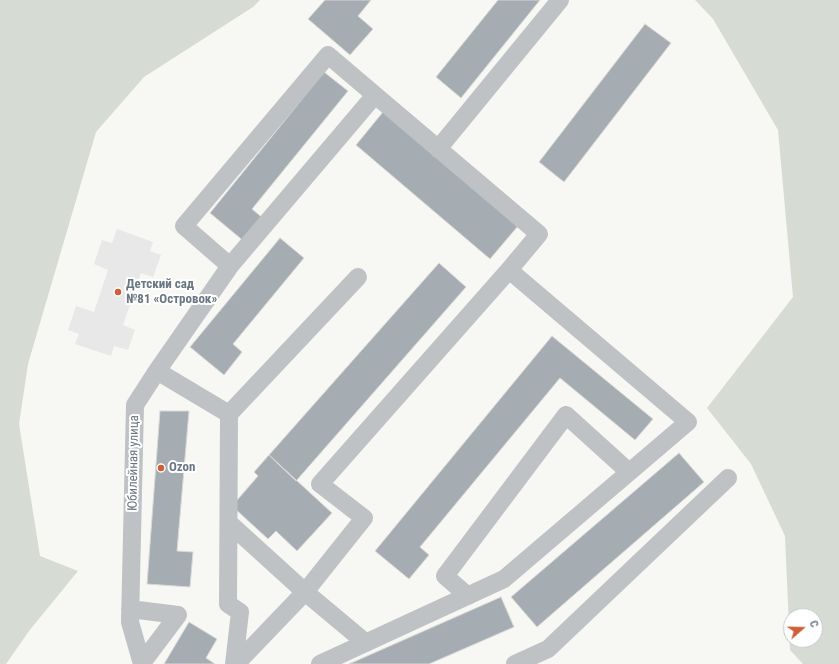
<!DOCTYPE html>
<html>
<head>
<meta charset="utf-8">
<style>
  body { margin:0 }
  #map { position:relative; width:839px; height:664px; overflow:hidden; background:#f7f7f4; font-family:"Roboto Condensed",sans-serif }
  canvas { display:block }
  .north { position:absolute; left:783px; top:608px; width:40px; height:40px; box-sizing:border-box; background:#fff; border:1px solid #c3c9cd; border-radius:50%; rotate:70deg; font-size:11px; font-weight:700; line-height:16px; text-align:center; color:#697782 }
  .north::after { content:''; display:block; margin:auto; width:14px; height:18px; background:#d15d39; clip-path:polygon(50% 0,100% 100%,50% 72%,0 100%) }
</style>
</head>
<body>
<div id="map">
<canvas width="839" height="664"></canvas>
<div class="north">С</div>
</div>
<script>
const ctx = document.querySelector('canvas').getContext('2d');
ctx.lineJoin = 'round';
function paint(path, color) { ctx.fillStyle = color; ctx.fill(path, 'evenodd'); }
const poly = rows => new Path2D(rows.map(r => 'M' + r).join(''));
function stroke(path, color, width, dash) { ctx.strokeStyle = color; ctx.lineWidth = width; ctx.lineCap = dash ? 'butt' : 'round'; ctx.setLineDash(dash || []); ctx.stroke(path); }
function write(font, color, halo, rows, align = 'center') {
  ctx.font = font + ' "Roboto Condensed",sans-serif'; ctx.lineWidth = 4; ctx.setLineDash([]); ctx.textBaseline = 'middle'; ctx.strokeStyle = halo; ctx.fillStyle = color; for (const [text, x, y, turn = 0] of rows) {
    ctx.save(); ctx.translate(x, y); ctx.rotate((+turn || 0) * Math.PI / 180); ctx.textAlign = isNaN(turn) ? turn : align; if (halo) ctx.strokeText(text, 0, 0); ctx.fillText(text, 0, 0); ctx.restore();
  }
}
paint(poly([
  [117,229,153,242,150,251,161,255,153,277,141,273,123,325,135,330,128,350,114,346,111,356,75,344,79,334,68,330,76,306,94,312,108,270,94,264,102,240,112,243]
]), '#e7e8e7');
paint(poly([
  [0,0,260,0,253,7,144,77,96,132,28,364,19,424,40,556,78,571,29,631,6,664,0,664],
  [695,0,839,0,839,664,803,664,790,650,785,536,751,464,707,408,793,297,778,130,713,19],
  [791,616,815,616,815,640,791,640]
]), '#d6dbd4');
const building = poly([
  [325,0,371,0,358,16,373,29,350,55,308,19,325,0],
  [498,0,540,0,461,98,436,77,498,0],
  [645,24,671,43,564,182,539,162,645,24],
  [324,72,348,91,252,209,265,220,246,243,210,213,324,72],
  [383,112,518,226,490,259,356,145,383,112],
  [280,238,304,258,233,344,242,352,224,375,190,347,280,238],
  [439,263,466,287,296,481,269,455,439,263],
  [552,336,653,419,635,440,560,378,420,547,429,555,409,579,375,551,552,336],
  [160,411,189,411,177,551,193,552,190,587,147,584,160,411],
  [679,453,704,482,537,627,511,597,679,453],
  [269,455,332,513,297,551,276,531,268,539,232,506,258,476,254,472,269,455],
  [501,597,514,627,429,664,349,664,501,597],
  [189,622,217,639,206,658,215,664,164,664,189,622]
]);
paint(building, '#a6adb2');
stroke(building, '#d8d8d6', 1);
stroke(poly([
  [438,149,560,0],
  [157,371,229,414,228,604,240,612,234,664],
  [229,414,358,277],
  [229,523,305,592,366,643],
  [468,596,445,576,566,415,629,472],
  [130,609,178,615,142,663],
  [142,664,130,622,135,405,157,371,230,266,375,95,328,55,184,226,230,266],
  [236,664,305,592,364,518,320,484,509,270],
  [320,664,504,579,688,422,509,270,539,234,375,95],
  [515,664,548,649,728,478]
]), '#bec2c5', 18);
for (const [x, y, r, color] of [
  [118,292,4,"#d15d39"],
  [161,468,4,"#d15d39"]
]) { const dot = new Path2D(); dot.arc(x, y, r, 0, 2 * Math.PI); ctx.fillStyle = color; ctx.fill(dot); stroke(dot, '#fff', 1.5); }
write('bold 13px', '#697782', '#fff', [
  ["Детский сад",126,285],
  ["№81 «Островок»",126,300],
  ["Ozon",169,468]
], 'left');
write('13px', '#697782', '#fff', [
  ["Юбилейная улица",134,463,-89]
]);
</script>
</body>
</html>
